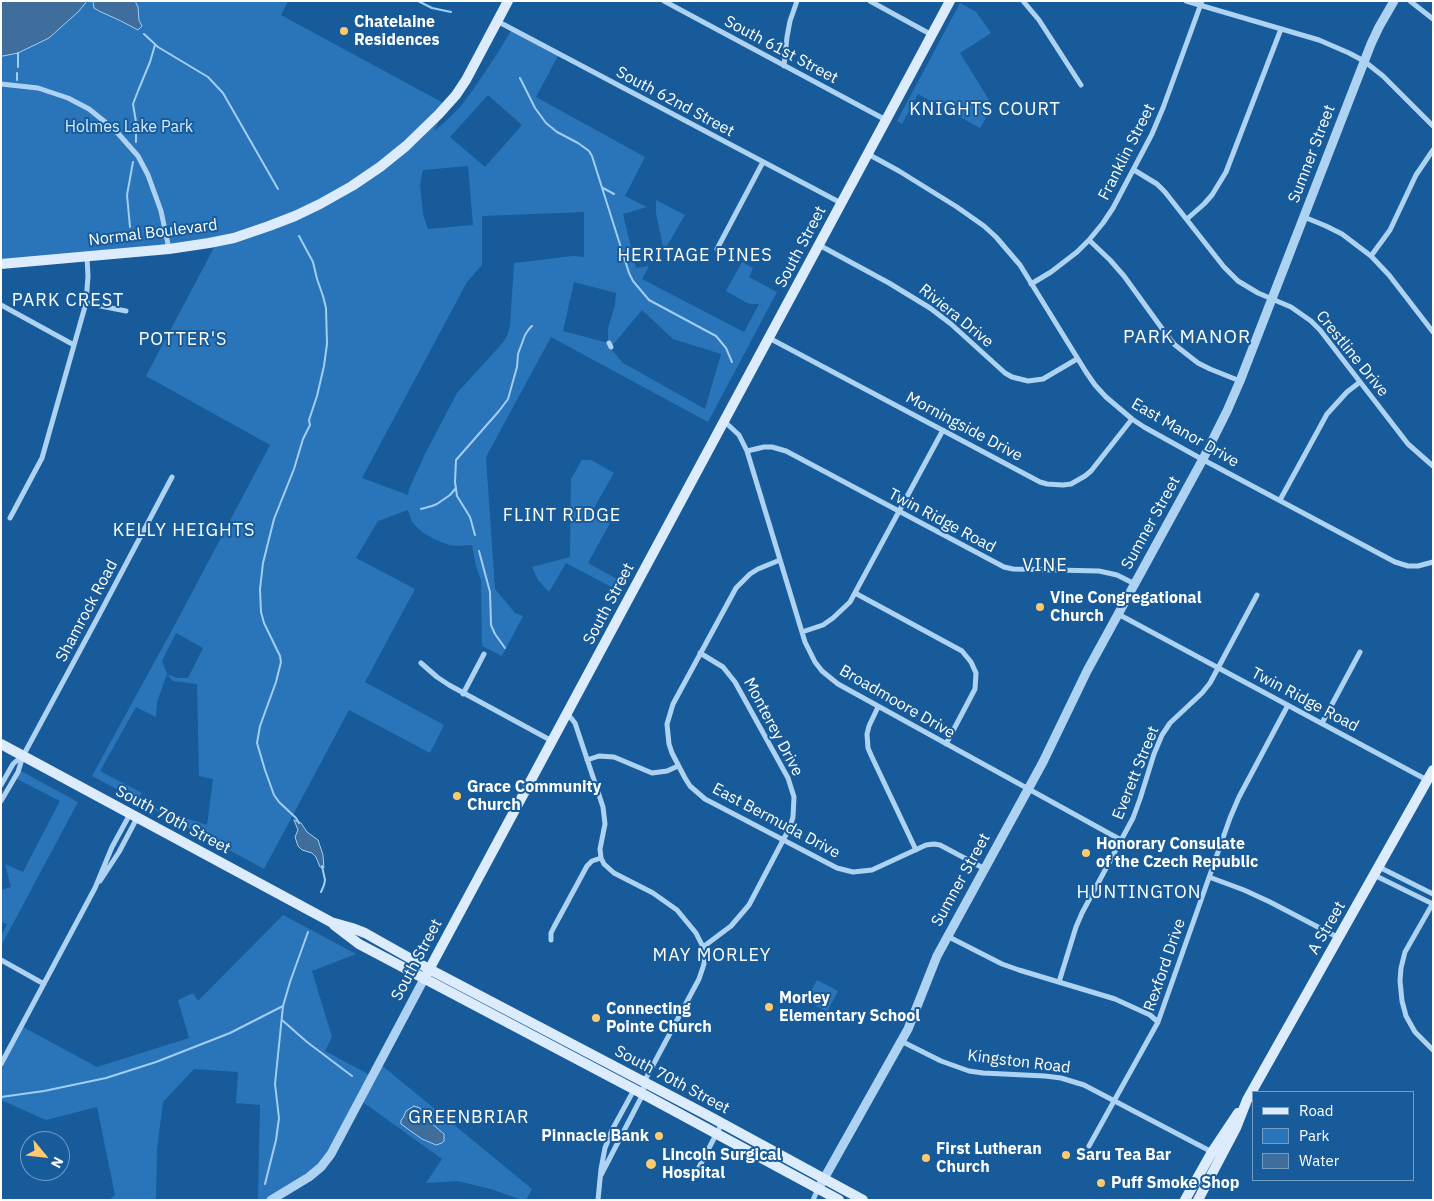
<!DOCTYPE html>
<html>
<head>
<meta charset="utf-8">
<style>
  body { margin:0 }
  #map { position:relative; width:1434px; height:1201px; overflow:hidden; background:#175b9b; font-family:"IBM Plex Sans",sans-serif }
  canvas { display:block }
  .frame { position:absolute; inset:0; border:2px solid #fff; pointer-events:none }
  .legend { position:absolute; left:1252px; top:1091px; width:162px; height:90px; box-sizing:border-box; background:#175b9b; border:1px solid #749dc3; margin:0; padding:6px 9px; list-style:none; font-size:15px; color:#fff }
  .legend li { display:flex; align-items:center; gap:10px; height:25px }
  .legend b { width:25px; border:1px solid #749dc3 }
  .north { position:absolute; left:20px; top:1131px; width:50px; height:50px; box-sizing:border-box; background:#175b9b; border:1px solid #749dc3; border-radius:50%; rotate:118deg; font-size:14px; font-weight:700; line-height:20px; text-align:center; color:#fff }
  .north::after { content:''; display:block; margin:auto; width:18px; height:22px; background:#ffca6e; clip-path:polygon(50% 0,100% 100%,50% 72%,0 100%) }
</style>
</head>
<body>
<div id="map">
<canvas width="1434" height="1201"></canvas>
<div class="frame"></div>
<ul class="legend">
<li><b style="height:6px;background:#dcecfc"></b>Road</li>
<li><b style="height:14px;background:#2a75b9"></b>Park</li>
<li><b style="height:14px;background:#3f6e9c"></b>Water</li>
</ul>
<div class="north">N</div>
</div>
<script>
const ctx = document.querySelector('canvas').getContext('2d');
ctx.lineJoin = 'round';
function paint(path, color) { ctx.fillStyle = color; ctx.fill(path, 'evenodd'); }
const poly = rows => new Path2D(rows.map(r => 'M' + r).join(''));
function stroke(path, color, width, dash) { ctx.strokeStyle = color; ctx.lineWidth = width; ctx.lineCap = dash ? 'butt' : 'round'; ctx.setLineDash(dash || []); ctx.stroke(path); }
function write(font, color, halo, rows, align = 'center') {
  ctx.font = font + ' "IBM Plex Sans",sans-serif'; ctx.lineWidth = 4; ctx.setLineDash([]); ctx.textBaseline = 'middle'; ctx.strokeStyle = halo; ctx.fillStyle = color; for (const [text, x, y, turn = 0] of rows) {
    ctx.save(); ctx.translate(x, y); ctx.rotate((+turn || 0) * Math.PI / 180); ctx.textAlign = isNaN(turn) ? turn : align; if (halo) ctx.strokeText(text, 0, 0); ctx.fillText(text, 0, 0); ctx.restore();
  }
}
paint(poly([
  [1,1,288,1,281,15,447,105,434,131,445,122,461,106,475,87,499,51,512,29,559,54,536,97,645,157,625,196,647,207,623,214,636,268,649,266,642,279,744,332,759,304,751,304,747,303,726,291,742,262,753,268,749,277,777,292,708,422,551,337,486,457,495,589,515,613,523,616,502,656,482,646,481,580,476,566,472,545,457,546,449,545,434,539,422,532,412,522,408,510,378,521,356,558,415,589,365,682,444,725,430,753,349,710,264,869,148,806,207,825,213,779,199,776,197,684,173,681,167,674,157,702,156,717,136,707,100,771,142,793,137,800,92,776,178,619,270,445,146,376,217,242,1,264],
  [488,95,522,125,485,167,450,137],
  [468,166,473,225,428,229,423,214,420,184,423,170],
  [584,212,584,257,573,256,514,263,510,326,508,334,504,341,499,347,457,393,425,454,409,489,408,495,362,478,467,282,482,265,482,216],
  [574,282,616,293,615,305,608,328,608,343,563,331],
  [642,310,673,339,721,354,705,409,623,363,612,350,611,347],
  [176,633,203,648,188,678,177,678,167,674,162,661],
  [960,3,976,12,991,33,960,53,989,100,989,106,987,116,980,128,918,94,902,124,897,121],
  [656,200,685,215,664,251,656,213],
  [582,460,591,460,614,473,591,513,610,523,588,563,624,583,619,591,566,563,549,592,538,580,532,567,570,557,571,479],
  [19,770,78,802,1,946,1,936,7,924,1,922,1,890,11,887,5,864,23,872,60,801,15,778],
  [283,915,356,954,312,971,332,1037,325,1051,372,1076,379,1063,532,1189,526,1200,522,1200,491,1189,457,1181,426,1183,442,1159,360,1100,325,1162,271,1200,258,1200,260,1105,236,1103,238,1072,194,1069,163,1102,157,1149,156,1200,109,1200,115,1195,97,1107,46,1120,1,1100,1,1064,21,1026,97,1067,189,1038,178,1000,193,993,198,1001],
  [817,980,838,991,827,1012,806,1000]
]), '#2a75b9');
const water = poly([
  [1,1,87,1,79,11,49,38,18,53,3,56,1,56,1,1],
  [93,1,135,1,138,7,139,20,142,26,138,30,121,21,99,11,94,8,93,1],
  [294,820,301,823,307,832,318,840,323,855,324,868,320,867,316,857,312,853,302,850,298,846,295,837,298,830,294,820],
  [414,1106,420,1108,430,1122,444,1134,444,1141,442,1143,436,1145,422,1139,401,1124,401,1120,403,1118,406,1111,414,1106]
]);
paint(water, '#3f6e9c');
stroke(water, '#a0cef5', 1);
stroke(poly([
  [418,1,432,8,451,12],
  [144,34,158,47,208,77,223,93,278,189],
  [18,67,18,53],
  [520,78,535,108,546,123,557,132,578,143,589,151,592,156,629,273,633,281,649,300,716,336,726,348,732,362],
  [17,80,17,73],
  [136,142,136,122,133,104,138,91,150,62,155,45],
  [603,188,614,194],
  [130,227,127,195,133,162],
  [421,509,432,506,437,504,450,495,456,488],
  [475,535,470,517,457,496,455,482,456,460,499,411,508,399,517,367,518,354,525,335,529,329,532,326],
  [479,551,490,592,491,625,495,634,505,648],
  [299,823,296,818,279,802,274,795,265,770,257,743,260,726,276,682,281,662,280,656,264,623,261,612,260,589,263,563,274,519,294,469,303,439,310,425,309,420,317,396,324,366,327,344,326,308,323,296,317,279,313,262,299,236],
  [321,892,324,885,325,880,322,866],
  [282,1020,307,1042,352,1076],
  [1,1097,44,1091,106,1078,156,1062,230,1033,283,1006],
  [265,1184,276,1140,279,1118,275,1084,283,1006,290,982,308,932]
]), '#a0cef5', 2);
stroke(poly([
  [664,1,886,120],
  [870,1,932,35],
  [1023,1,1039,20,1081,85],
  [1186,1,1319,40,1349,53,1364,61,1383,76,1433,126],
  [1410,1,1433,19],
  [497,21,841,203],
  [784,66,787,37,790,21,797,1],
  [1,84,38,88,68,98,89,109,115,130,138,156,148,175,161,211,169,249],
  [868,154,899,171,957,207,984,226,996,237,1020,265,1086,372,1095,385,1106,397,1132,419,1144,427,1198,457,1395,562,1408,566,1418,566,1433,562],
  [1134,170,1157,184,1165,192,1224,267,1238,281,1258,293,1291,307,1311,321,1320,330,1408,444,1433,466],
  [1304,217,1326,226,1342,234,1371,256,1389,275,1433,332],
  [1187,219,1204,204,1212,195,1226,172,1281,29],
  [1089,240,1110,260,1124,276,1166,334,1175,345,1198,363,1210,369,1240,381],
  [819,245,889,283,930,308,951,324,1005,373,1012,377,1028,381,1043,379,1077,359],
  [717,249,763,162],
  [1371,256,1390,230,1416,175,1433,150],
  [1031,284,1051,272,1077,252,1089,240,1103,223,1113,208,1152,134,1163,108,1202,1],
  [86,303,126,311],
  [1,305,74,345],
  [769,338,1040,482,1047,484,1063,485,1071,484,1085,476,1091,471,1132,419],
  [609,343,611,347],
  [724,421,739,435,747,451,805,642,815,662,822,671,838,684,1121,840],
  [747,451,764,447,772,447,786,451,1004,567,1013,569,1099,571,1117,575,1135,584],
  [1280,500,1327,414,1347,392,1360,382],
  [10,518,42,458,86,303,88,276,87,257],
  [780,560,758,569,750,574,736,588,673,704,667,724,669,744,672,753,685,778,690,786,705,799,837,868,853,872,872,870,926,845,934,844,940,845,985,869],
  [855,593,962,651,971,662,976,673,975,689,946,744],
  [1118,614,1427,780],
  [802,632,823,625,833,618,850,602,943,430],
  [421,663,437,677,449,685,552,741],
  [463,694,484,654],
  [878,707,869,726,867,734,868,748,871,755,916,850],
  [567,713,575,723,603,807,605,824,600,849,601,858,604,864,614,873,653,893,677,910,696,933,703,947],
  [1322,723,1360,652],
  [587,760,599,756,614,757,652,773,667,771,678,766],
  [1,785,13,764,22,756],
  [1,801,18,772,23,756,98,617,172,477],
  [1379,867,1433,894],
  [1374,875,1433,904],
  [1209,877,1244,890,1270,902,1339,938],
  [100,881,119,852,137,818],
  [1433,903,1405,952,1401,968,1400,981,1402,1001,1406,1016,1415,1032,1433,1050],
  [947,936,1002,964,1019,970,1115,999,1150,1015,1158,1022],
  [551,940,551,933,554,927,587,866,592,861,601,858],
  [1,960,44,984],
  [1059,982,1076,927,1082,913,1133,818,1140,799,1154,754,1162,735,1170,723,1202,693,1210,683,1257,595],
  [901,1041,941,1061,969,1071,983,1073,1045,1076,1061,1078,1084,1085,1212,1152],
  [1,1064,95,888,112,847,130,814],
  [1089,1146,1158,1022,1230,818,1239,797,1288,705],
  [601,1175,643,1094,644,1082,699,979,704,964,703,947,731,926,749,905,790,827,793,817,794,797,788,778,735,682,723,667,700,653],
  [695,1175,722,1123],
  [598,1200,601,1169,605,1148,612,1130,635,1088],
  [813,1200,818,1189]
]), '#add2f2', 5);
stroke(poly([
  [821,1184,908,1029,937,956,1043,762,1087,671,1203,459,1227,411,1240,381,1371,44,1379,27,1394,1],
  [271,1200,309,1177,321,1167,331,1154,424,979]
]), '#add2f2', 9);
stroke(poly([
  [1,264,169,249,209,243,234,238,269,226,295,216,320,204,352,186,380,167,406,146,439,114,456,95,466,80,508,1],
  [1,744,331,922,352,928,365,933,429,969,705,1114,863,1200],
  [334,925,359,944,643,1094,839,1200],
  [424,979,950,1],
  [1185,1200,1212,1152,1238,1113],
  [1198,1200,1236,1128,1247,1100,1433,770]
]), '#dcecfc', 10);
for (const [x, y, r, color] of [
  [344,31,5,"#ffca6e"],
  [1040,607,5,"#ffca6e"],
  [457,796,5,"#ffca6e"],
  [1086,853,5,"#ffca6e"],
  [769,1007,5,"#ffca6e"],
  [596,1018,5,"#ffca6e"],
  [659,1136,5,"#ffca6e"],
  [1066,1155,5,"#ffca6e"],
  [926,1158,5,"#ffca6e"],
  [651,1164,6,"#ffca6e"],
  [1101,1183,5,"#ffca6e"]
]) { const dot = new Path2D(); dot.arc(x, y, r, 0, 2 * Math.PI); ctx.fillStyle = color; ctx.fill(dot); stroke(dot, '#175b9b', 2); }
write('bold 16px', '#fff', '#175b9b', [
  ["Chatelaine",354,22],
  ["Residences",354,40],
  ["Vine Congregational",1050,598],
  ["Church",1050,616],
  ["Grace Community",467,787],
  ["Church",467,805],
  ["Honorary Consulate",1096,844],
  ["of the Czech Republic",1096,862],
  ["Morley",779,998],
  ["Elementary School",779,1016],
  ["Connecting",606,1009],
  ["Pointe Church",606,1027],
  ["Pinnacle Bank",649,1136,"right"],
  ["First Lutheran",936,1149],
  ["Church",936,1167],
  ["Lincoln Surgical",662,1155],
  ["Hospital",662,1173],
  ["Saru Tea Bar",1076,1155],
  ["Puff Smoke Shop",1111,1183]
], 'left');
write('16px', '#fff', '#175b9b', [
  ["South 61st Street",781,50,28],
  ["South 62nd Street",675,102,28],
  ["Franklin Street",1127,152,-63],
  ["Sumner Street",1312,154,-69],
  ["Normal Boulevard",153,233,-7],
  ["South Street",801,247,-62],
  ["Riviera Drive",956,316,39],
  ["Crestline Drive",1352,354,51],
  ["Morningside Drive",964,427,28],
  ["East Manor Drive",1185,433,30],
  ["Twin Ridge Road",942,521,28],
  ["Sumner Street",1151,523,-61],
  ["South Street",609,604,-62],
  ["Shamrock Road",87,611,-62],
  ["Twin Ridge Road",1305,700,28],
  ["Broadmoore Drive",897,702,30],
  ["Monterey Drive",773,727,62],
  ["Everett Street",1136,773,-68],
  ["South 70th Street",173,820,28],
  ["East Bermuda Drive",776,821,28],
  ["Sumner Street",961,880,-61],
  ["A Street",1327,928,-60],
  ["South Street",417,960,-62],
  ["Rexford Drive",1165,965,-71],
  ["Kingston Road",1019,1062,7],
  ["South 70th Street",672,1080,28]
]);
write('16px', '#d5eafc', '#175b9b', [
  ["Holmes Lake Park",129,127]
]);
ctx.letterSpacing = '1px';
write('18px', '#fff', '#175b9b', [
  ["KNIGHTS COURT",985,110],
  ["HERITAGE PINES",695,256],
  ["PARK CREST",68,301],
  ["POTTER'S",183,340],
  ["FLINT RIDGE",562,516],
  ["KELLY HEIGHTS",184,531],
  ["VINE",1045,566],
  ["HUNTINGTON",1139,893],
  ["MAY MORLEY",712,956],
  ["GREENBRIAR",469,1118]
]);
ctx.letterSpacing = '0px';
ctx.letterSpacing = '1px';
write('19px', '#fff', '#175b9b', [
  ["PARK MANOR",1187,338]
]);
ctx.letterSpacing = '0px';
</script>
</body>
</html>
